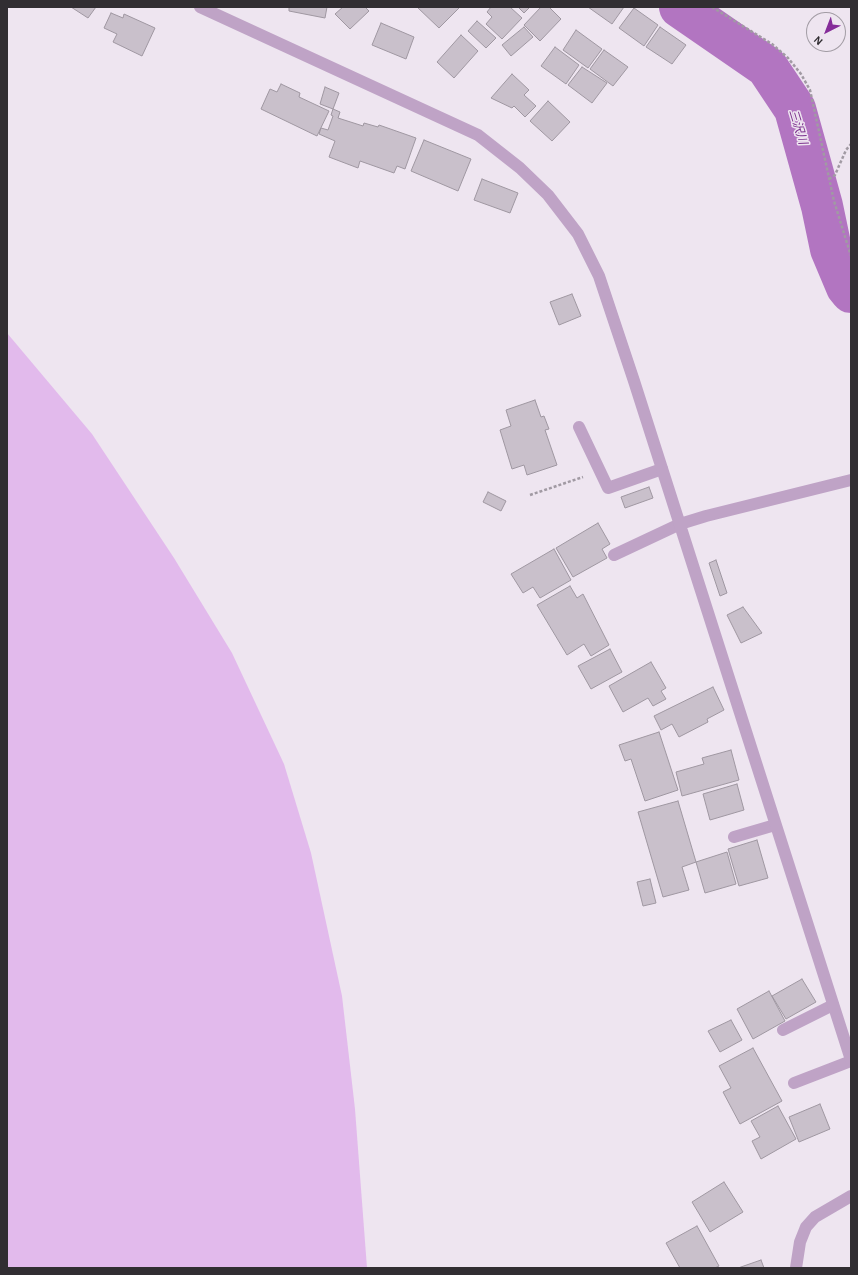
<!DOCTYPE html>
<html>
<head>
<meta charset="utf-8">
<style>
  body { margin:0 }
  #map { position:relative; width:858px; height:1275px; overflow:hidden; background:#eee5f0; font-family:"Alegreya Sans",sans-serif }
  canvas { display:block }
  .frame { position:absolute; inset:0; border:8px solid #312e32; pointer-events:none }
  .north { position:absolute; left:806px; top:12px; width:40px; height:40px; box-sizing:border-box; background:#eee5f0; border:1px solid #a29ca4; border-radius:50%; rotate:222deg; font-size:11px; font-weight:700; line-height:16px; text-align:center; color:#312e32 }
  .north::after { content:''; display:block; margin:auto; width:14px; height:18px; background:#852c99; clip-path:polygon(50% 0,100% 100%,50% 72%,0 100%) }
</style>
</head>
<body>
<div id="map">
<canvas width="858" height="1275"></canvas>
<div class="frame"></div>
<div class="north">N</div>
</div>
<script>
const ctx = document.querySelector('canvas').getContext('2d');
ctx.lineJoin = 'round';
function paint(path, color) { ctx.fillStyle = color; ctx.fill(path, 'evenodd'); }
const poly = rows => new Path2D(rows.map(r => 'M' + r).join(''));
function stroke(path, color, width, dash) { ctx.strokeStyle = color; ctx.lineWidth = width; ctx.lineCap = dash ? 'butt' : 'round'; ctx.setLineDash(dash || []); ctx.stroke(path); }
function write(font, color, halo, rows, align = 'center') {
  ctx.font = font + ' "Alegreya Sans","Noto Sans JP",sans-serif'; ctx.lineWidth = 3; ctx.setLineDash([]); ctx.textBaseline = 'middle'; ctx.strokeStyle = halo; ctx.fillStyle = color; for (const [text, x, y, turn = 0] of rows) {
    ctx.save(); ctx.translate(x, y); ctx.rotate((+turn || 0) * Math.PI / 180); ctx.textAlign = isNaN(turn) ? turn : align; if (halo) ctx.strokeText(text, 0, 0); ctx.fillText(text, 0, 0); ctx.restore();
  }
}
paint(poly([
  [7,333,92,434,174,558,232,653,284,764,311,853,342,996,355,1109,367,1268,7,1268]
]), '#e2baec');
stroke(poly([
  [680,7,767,67,795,109,822,206,831,249,847,287,851,292]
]), '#b275c1', 42);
const building = poly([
  [71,7,96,7,88,18,71,7],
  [289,7,327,7,325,18,289,11,289,7],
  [343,7,365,7,369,11,350,29,335,14,343,7],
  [417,7,459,7,459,8,439,28,417,7],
  [491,7,510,7,522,18,502,39,486,24,492,17,487,12,491,7],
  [518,7,530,7,524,13,518,7],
  [541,7,549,7,561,19,540,41,524,25,541,7],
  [588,7,624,7,612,24,588,7],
  [634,8,658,25,644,46,619,28,634,8],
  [111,13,123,18,124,14,155,28,142,56,113,42,117,34,104,28,111,13],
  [477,21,496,38,486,48,468,31,477,21],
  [381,23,414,37,406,59,372,45,381,23],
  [524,27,533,37,511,56,502,45,524,27],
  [660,27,686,45,672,64,646,47,660,27],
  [576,30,602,49,588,68,563,50,576,30],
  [461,35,478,51,454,78,437,62,461,35],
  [555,47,579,65,566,84,541,66,555,47],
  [604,50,628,67,613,86,590,69,604,50],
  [582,67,607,83,592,103,568,85,582,67],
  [512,74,529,90,524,95,536,106,525,117,514,106,512,108,491,98,512,74],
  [281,84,300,93,299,97,329,111,317,136,261,109,270,89,277,92,281,84],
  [325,87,339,93,333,109,320,104,325,87],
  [548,101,570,122,552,141,530,121,548,101],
  [333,109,340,112,338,118,363,126,364,123,378,127,379,125,416,138,405,169,397,166,394,173,360,161,358,168,329,157,335,141,319,134,321,128,328,130,333,116,331,115,333,109],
  [424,140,471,159,458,191,411,171,424,140],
  [482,179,518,193,510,213,474,200,482,179],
  [572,294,581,316,559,325,550,302,572,294],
  [535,400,541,417,544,416,549,429,545,430,557,465,527,475,524,465,512,469,500,430,511,426,506,410,535,400],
  [649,487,653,498,625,508,621,497,649,487],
  [488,492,506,501,501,511,483,502,488,492],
  [598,523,610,544,602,549,607,558,573,577,556,548,598,523],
  [554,549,571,580,540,598,533,587,523,593,511,574,554,549],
  [716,560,727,593,720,596,709,563,716,560],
  [570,586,577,598,583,594,609,645,591,656,584,644,567,655,537,605,570,586],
  [743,607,762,633,741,643,727,615,743,607],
  [610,649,622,672,591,689,578,666,610,649],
  [651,662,666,688,661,691,666,699,653,706,648,698,623,712,609,686,651,662],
  [713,687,724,710,707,719,708,722,679,737,672,724,661,730,654,716,713,687],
  [659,732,678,790,645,801,631,759,625,761,619,745,659,732],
  [731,750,739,780,682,796,676,772,704,764,702,758,731,750],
  [737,784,744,810,710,820,703,794,737,784],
  [678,801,696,862,727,852,736,884,705,893,696,862,682,867,689,890,663,897,638,812,678,801],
  [757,840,768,878,739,886,728,849,757,840],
  [650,879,656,903,643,906,637,882,650,879],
  [802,979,816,1002,786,1019,772,996,802,979],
  [769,991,785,1021,753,1039,737,1009,769,991],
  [731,1020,742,1040,720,1052,708,1031,731,1020],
  [753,1048,782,1101,740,1124,723,1092,731,1088,719,1066,753,1048],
  [820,1104,830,1129,799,1142,789,1117,820,1104],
  [778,1106,796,1139,761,1159,752,1141,760,1137,751,1121,778,1106],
  [724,1182,743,1212,710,1232,692,1202,724,1182],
  [697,1226,719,1266,715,1268,680,1268,666,1243,697,1226],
  [761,1260,764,1268,738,1268,761,1260]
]);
paint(building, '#c9c0cb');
stroke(building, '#9f97a1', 1);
stroke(poly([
  [712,7,772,44,788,58,801,74,810,90,834,201,851,256],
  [829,179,835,175,846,150,851,144],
  [530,495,583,477]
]), '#a19aa3', 2.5, [3, 2]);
stroke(poly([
  [579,427,608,488,662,469],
  [614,555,680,524],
  [734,837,775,825],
  [783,1030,833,1005],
  [794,1083,851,1061],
  [796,1268,800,1242,806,1227,815,1217,851,1196]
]), '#bfa3c6', 12);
stroke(poly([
  [200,7,478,135,520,168,548,195,578,234,599,276,634,381,851,1060],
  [680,524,706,516,851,480]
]), '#bfa3c6', 12);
write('italic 12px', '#7b318d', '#eee5f0', [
  ["三沢川",798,127,73]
]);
</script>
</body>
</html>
